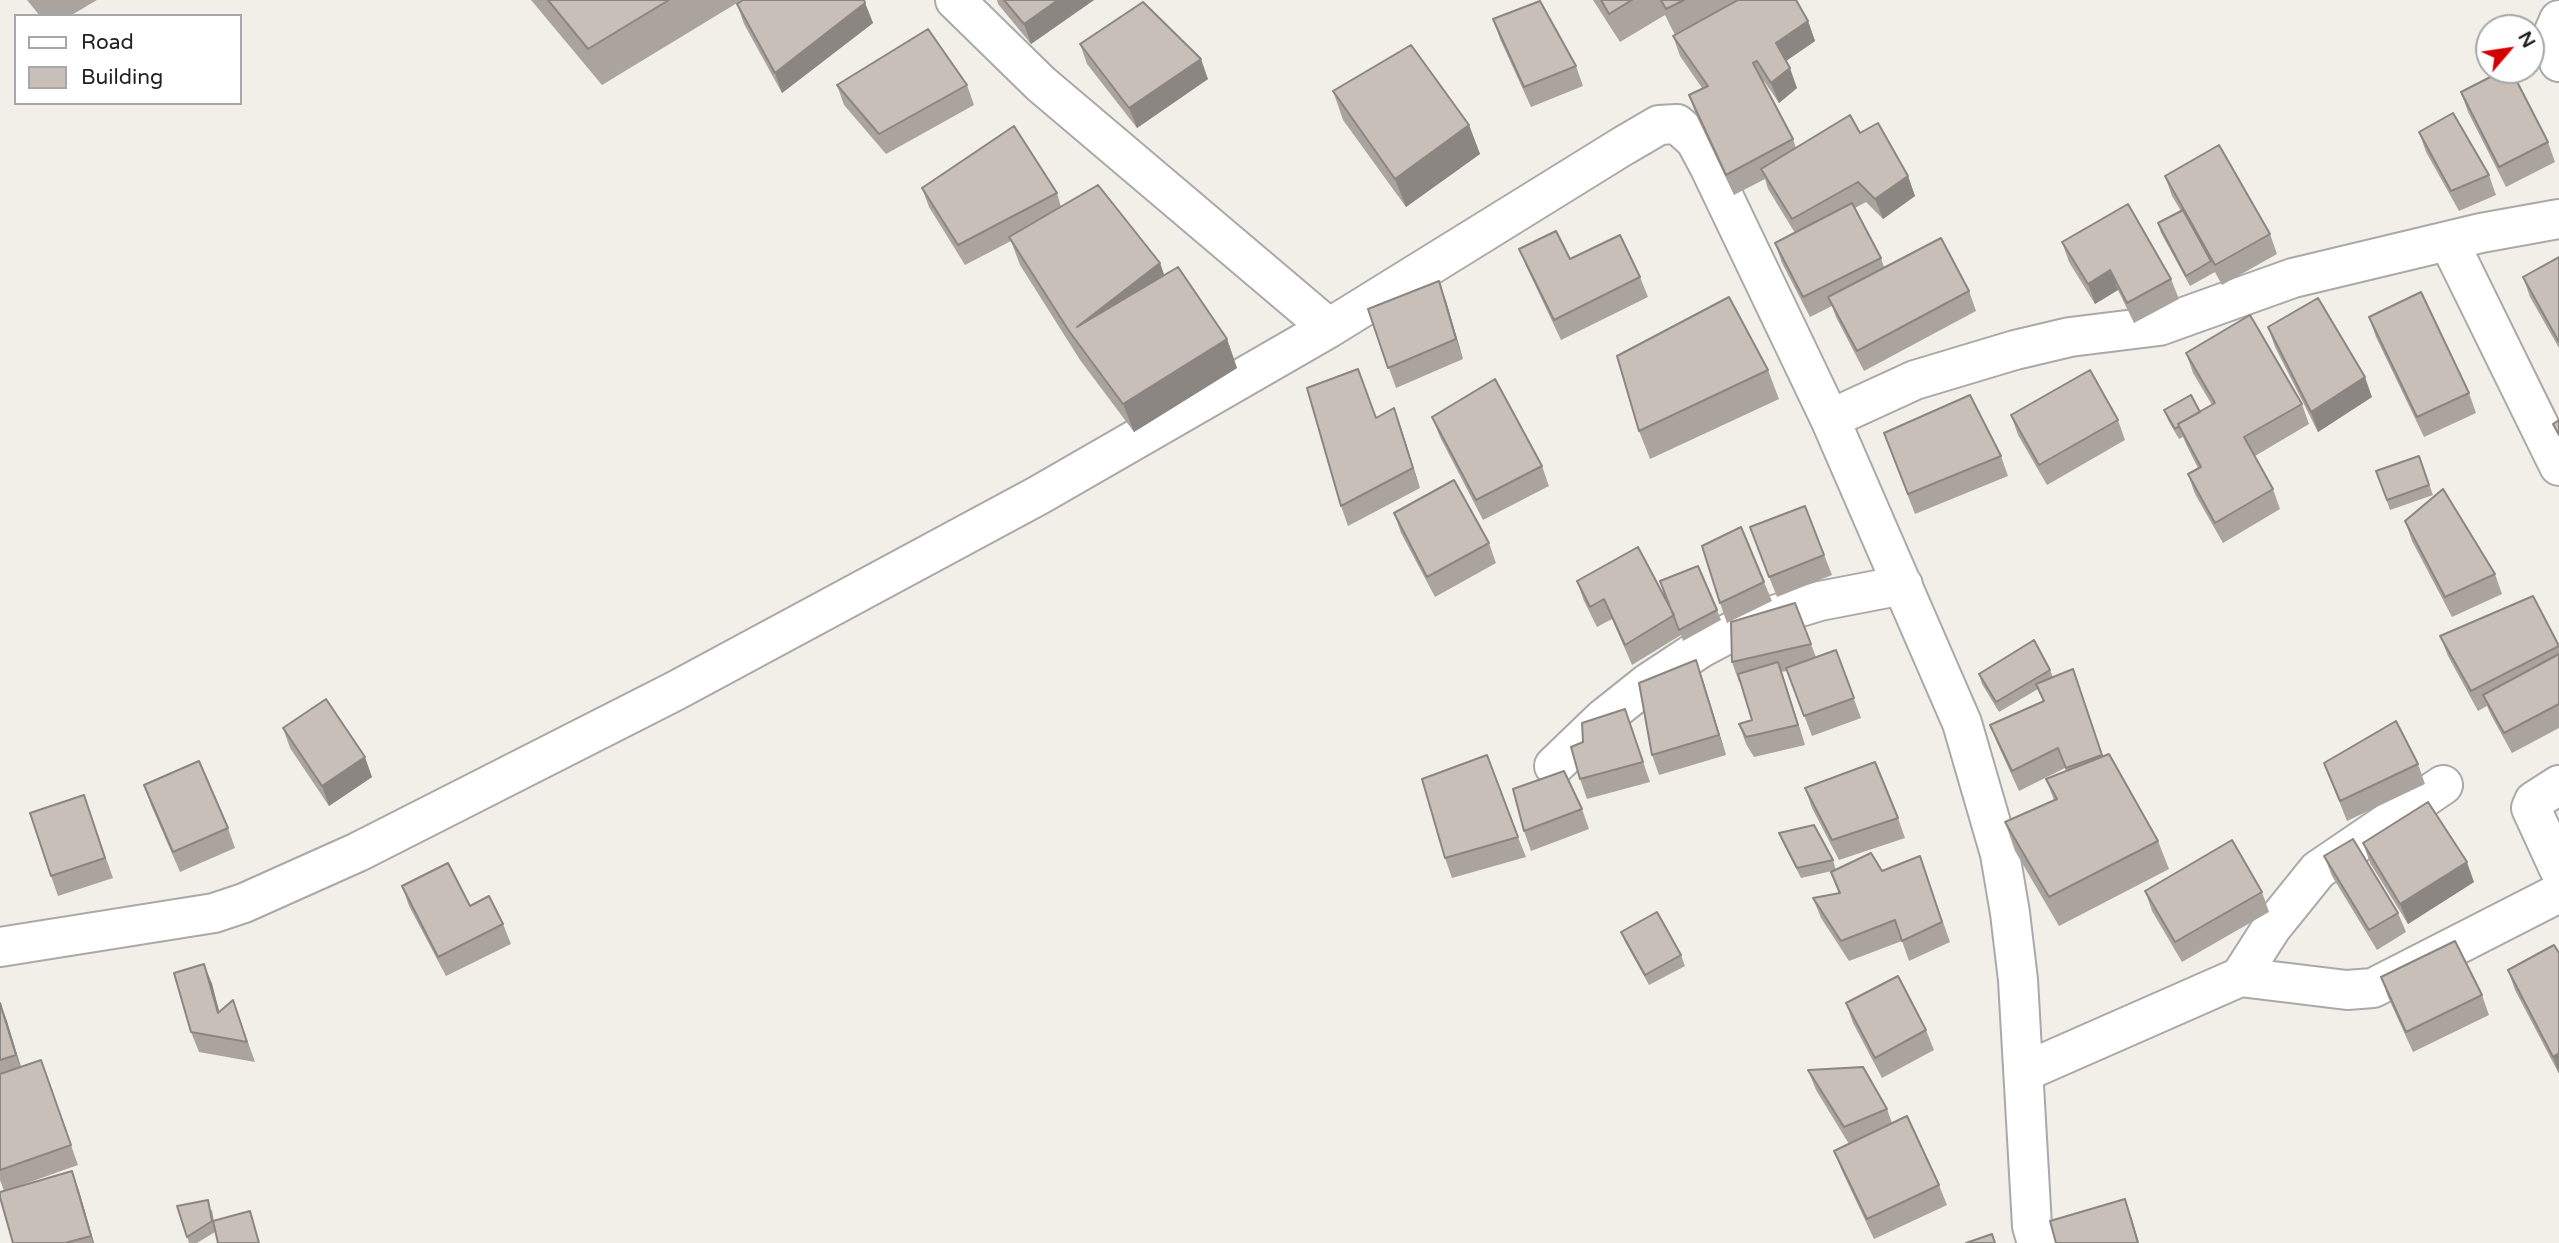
<!DOCTYPE html>
<html>
<head>
<meta charset="utf-8">
<style>
  body { margin:0 }
  #map { position:relative; width:2559px; height:1243px; overflow:hidden; background:#f2efe9; font-family:"Varela Round",sans-serif }
  canvas { display:block }
  .legend { position:absolute; left:14px; top:14px; width:228px; height:91px; box-sizing:border-box; background:#fff; border:2px solid #a7a7a7; margin:0; padding:9px 12px; list-style:none; font-size:21px; color:#222 }
  .legend li { display:flex; align-items:center; gap:14px; height:35px }
  .legend b { width:35px; border:2px solid #a7a7a7 }
  .north { position:absolute; left:2475px; top:14px; width:70px; height:70px; box-sizing:border-box; background:#fff; border:2px solid #a7a7a7; border-radius:50%; rotate:61deg; font-size:19px; font-weight:700; line-height:28px; text-align:center; color:#222 }
  .north::after { content:''; display:block; margin:auto; width:24px; height:32px; background:#d40000; clip-path:polygon(50% 0,100% 100%,50% 72%,0 100%) }
</style>
</head>
<body>
<div id="map">
<canvas width="2559" height="1243"></canvas>
<ul class="legend">
<li><b style="height:9px;background:#fff"></b>Road</li>
<li><b style="height:19px;background:#c7bfb8"></b>Building</li>
</ul>
<div class="north">N</div>
</div>
<script>
const ctx = document.querySelector('canvas').getContext('2d');
ctx.lineJoin = 'round';
const poly = rows => new Path2D(rows.map(r => 'M' + r).join(''));
function stroke(path, color, width, dash) { ctx.strokeStyle = color; ctx.lineWidth = width; ctx.lineCap = dash ? 'butt' : 'round'; ctx.setLineDash(dash || []); ctx.stroke(path); }
function paint(path, color) { ctx.fillStyle = color; ctx.fill(path, 'evenodd'); }
const street = poly([
  [955,0,1041,84,1329,328],
  [2559,20,2553,34,2559,62],
  [2449,242,2559,466],
  [1830,419,1915,380,2015,350,2070,337,2159,326,2293,278,2481,233,2559,219],
  [1554,766,1604,718,1648,683,1701,648,1748,623,1820,601,1903,585],
  [2559,785,2534,801,2531,808,2559,869],
  [0,947,214,913,244,903,358,852,675,691,1039,495,1329,328,1623,146,1659,125,1677,124,1695,140,1709,166,1830,419,1962,723,2000,854,2010,913,2018,980,2032,1226,2037,1243],
  [2240,977,2272,927,2318,870,2443,785],
  [2024,1072,2240,977,2347,990,2373,988,2559,893]
]);
stroke(street, '#a9a9a9', 42);
stroke(street, '#fff', 38);
paint(poly([
  [27,0,97,0,70,16,40,16],
  [531,0,742,0,602,85],
  [997,0,1094,0,1031,44,998,4],
  [1593,0,1796,0,1808,21,1815,41,1786,61,1797,88,1779,103,1764,81,1763,82,1793,139,1796,148,1860,133,1908,176,1915,196,1883,219,1866,202,1855,208,1881,258,1884,267,1969,291,1976,311,1864,371,1836,317,1832,306,1810,317,1782,263,1775,243,1795,233,1768,189,1765,179,1734,195,1696,115,1689,95,1702,88,1680,56,1673,36,1675,35,1665,15,1620,42],
  [865,3,873,23,782,93,744,24,737,4],
  [1493,19,1576,66,1583,86,1531,107,1500,39],
  [1080,44,1208,79,1137,128,1087,64],
  [837,85,967,85,974,105,886,154,844,105],
  [1333,91,1469,125,1480,154,1406,207,1343,120],
  [2461,92,2548,142,2555,162,2506,187,2468,112],
  [2419,132,2489,175,2496,195,2459,211,2426,152],
  [2165,176,2270,234,2277,254,2222,285,2215,272,2190,286,2161,233,2158,223,2181,211,2172,196],
  [922,188,1057,193,1061,207,1160,263,1164,275,1227,339,1237,368,1134,432,1080,360,1020,265,1011,241,965,265,929,207],
  [2062,242,2171,279,2179,299,2134,323,2118,290,2095,304,2069,262],
  [1519,249,1570,259,1640,277,1648,297,1561,340,1527,268],
  [2559,257,2559,348,2530,297,2523,277],
  [1446,301,1463,359,1396,388,1368,309],
  [2369,317,2469,393,2476,413,2424,437,2376,337],
  [2268,327,2372,397,2318,432,2275,347],
  [2186,353,2302,404,2309,424,2255,456,2273,489,2280,509,2223,543,2195,494,2188,474,2198,468,2186,444,2183,437,2179,439,2168,420,2164,410,2200,412,2212,405,2193,373],
  [1768,370,1779,399,1650,459,1639,431],
  [2011,415,2118,420,2125,440,2047,485,2018,435],
  [1432,417,1542,466,1549,486,1483,520,1440,437],
  [1376,418,1401,428,1420,488,1348,526,1341,506],
  [1891,453,2001,456,2008,476,1915,514],
  [2419,456,2433,495,2390,510,2376,471],
  [1805,506,1832,575,1777,597,1757,546],
  [1394,513,1489,543,1496,563,1435,597,1401,533],
  [2405,521,2495,574,2502,594,2452,617,2412,541],
  [1577,581,1671,609,1717,610,1721,620,1683,641,1681,635,1632,665,1612,619,1597,627,1584,601],
  [1764,582,1772,601,1727,623,1720,603],
  [1795,603,1816,657,1836,650,1861,718,1812,736,1787,671,1781,672,1805,745,1754,757,1746,744,1739,724,1752,720,1740,682,1739,682,1732,662],
  [2440,636,2559,646,2559,728,2512,753,2491,715,2487,706,2478,711,2448,656],
  [1696,660,1726,755,1659,775,1652,755],
  [2050,670,2053,677,2080,689,2103,757,2158,841,2169,869,2059,926,2015,851,2005,822,2054,800,2046,779,2066,771,2065,768,2019,791,1998,745,1990,725,2043,701,2038,689,1999,712,1982,684,1979,674],
  [1625,709,1650,782,1587,799,1580,779],
  [283,728,372,777,329,806,290,748],
  [2324,763,2418,764,2425,784,2347,821],
  [144,785,228,828,235,848,180,872,151,805],
  [1805,788,1898,818,1905,838,1839,860,1812,808],
  [84,795,113,878,58,896,51,876],
  [1582,809,1589,829,1531,851,1524,831],
  [1779,833,1833,860,1836,870,1882,871,1920,856,1950,942,1909,961,1902,941,1849,961,1821,918,1813,898,1839,894,1831,872,1832,871,1801,878,1783,843],
  [1518,837,1526,857,1452,878,1445,858],
  [2363,843,2474,882,2408,924,2370,863],
  [2324,856,2398,913,2406,932,2377,950,2332,876],
  [402,886,470,906,503,924,511,944,446,976,409,906],
  [2145,891,2262,892,2269,912,2182,962,2152,911],
  [1621,932,1681,955,1685,966,1649,985,1625,942],
  [2559,953,2559,1074,2515,990,2508,970],
  [204,964,212,984,219,1012,233,1000,255,1062,199,1052,191,1032],
  [2381,977,2482,995,2489,1015,2413,1052,2388,997],
  [0,1003,21,1067,41,1060,78,1165,16,1187,79,1191,94,1243,13,1243,4,1191,0,1180],
  [1846,1003,1926,1030,1934,1050,1882,1078,1853,1023],
  [1808,1070,1887,1109,1892,1123,1939,1185,1947,1205,1874,1239,1842,1171,1834,1151,1849,1144,1816,1090],
  [177,1206,212,1210,214,1221,250,1211,254,1222,215,1232,197,1243,189,1243]
]), '#aba49e');
paint(poly([
  [1058,0,1094,0,1031,44,1024,24],
  [865,3,873,23,782,93,775,73],
  [1808,21,1815,41,1783,63,1776,43],
  [1201,59,1208,79,1137,128,1129,108],
  [1790,68,1797,88,1779,103,1771,83],
  [1469,125,1480,154,1406,207,1395,179],
  [1908,176,1915,196,1883,219,1875,199],
  [1160,263,1170,292,1077,327],
  [2110,270,2118,290,2095,304,2088,284],
  [1439,281,1446,301,1463,359,1456,339],
  [1227,339,1237,368,1134,432,1123,404],
  [2365,377,2372,397,2318,432,2311,412],
  [1394,408,1401,428,1420,488,1413,468],
  [1696,660,1703,680,1726,755,1719,735],
  [1778,662,1785,682,1805,745,1798,725],
  [365,757,372,777,329,806,322,786],
  [2467,862,2474,882,2408,924,2400,904],
  [204,964,212,984,225,1033,218,1013],
  [0,1003,7,1021,23,1074,16,1055],
  [2559,1053,2559,1073,2553,1057],
  [72,1171,79,1191,94,1243,93,1243,91,1236],
  [2125,1199,2132,1219,2139,1243,2138,1243]
]), '#8b8681');
const building = poly([
  [548,0,669,0,588,49,548,0],
  [743,0,864,0,865,3,775,73,737,4,743,0],
  [1004,0,1058,0,1024,24,1004,0],
  [1601,0,1632,0,1609,14,1601,0],
  [1661,0,1684,0,1666,9,1661,0],
  [1738,0,1796,0,1808,21,1776,43,1790,68,1771,83,1757,61,1753,63,1793,139,1726,175,1689,95,1708,86,1673,36,1738,0],
  [1540,1,1576,66,1524,87,1493,19,1540,1],
  [1143,2,1201,59,1129,108,1080,44,1143,2],
  [928,29,967,85,879,134,837,85,928,29],
  [1411,45,1469,125,1395,179,1333,91,1411,45],
  [2504,70,2511,70,2548,142,2499,167,2461,92,2504,70],
  [2453,113,2489,175,2451,191,2419,132,2453,113],
  [1850,115,1860,133,1878,123,1908,176,1875,199,1858,182,1792,219,1761,169,1850,115],
  [1014,126,1057,193,958,245,922,188,1014,126],
  [2219,145,2270,234,2215,265,2165,176,2219,145],
  [1098,185,1160,263,1077,327,1178,267,1227,339,1123,404,1069,331,1009,237,1098,185],
  [1852,203,1881,258,1803,297,1775,243,1852,203],
  [2128,204,2171,279,2127,303,2110,270,2088,284,2062,242,2128,204],
  [2183,210,2211,261,2186,276,2158,223,2183,210],
  [1556,231,1570,259,1620,235,1640,277,1554,320,1519,249,1556,231],
  [1941,238,1969,291,1857,351,1828,297,1941,238],
  [2559,257,2559,342,2523,277,2559,257],
  [1439,281,1456,339,1388,368,1368,309,1439,281],
  [2421,292,2469,393,2417,417,2369,317,2421,292],
  [1729,297,1768,370,1639,431,1617,356,1729,297],
  [2318,298,2365,377,2311,412,2268,327,2318,298],
  [2250,315,2302,404,2244,437,2273,489,2215,523,2188,474,2201,467,2178,424,2215,403,2186,353,2250,315],
  [1358,369,1376,418,1394,408,1413,468,1341,506,1307,388,1358,369],
  [2090,370,2118,420,2039,465,2011,415,2090,370],
  [1495,379,1542,466,1476,500,1432,417,1495,379],
  [1970,395,2001,456,1908,494,1884,433,1970,395],
  [2191,395,2200,412,2178,424,2179,426,2175,429,2164,410,2191,395],
  [2559,420,2559,435,2553,424,2559,420],
  [2419,456,2429,485,2387,500,2376,471,2419,456],
  [1454,480,1489,543,1427,577,1394,513,1454,480],
  [2443,489,2495,574,2445,597,2405,521,2443,489],
  [1805,506,1824,555,1769,577,1750,527,1805,506],
  [1741,527,1764,582,1720,603,1702,546,1741,527],
  [1638,547,1674,615,1625,645,1604,599,1590,607,1577,581,1638,547],
  [1698,566,1717,610,1679,630,1660,581,1698,566],
  [2533,596,2559,646,2471,691,2440,636,2533,596],
  [1795,603,1811,644,1732,662,1731,622,1795,603],
  [2034,640,2050,670,1996,702,1979,674,2034,640],
  [1836,650,1854,698,1804,716,1786,668,1836,650],
  [2559,654,2559,704,2504,733,2483,695,2559,654],
  [1696,660,1719,735,1652,755,1639,683,1696,660],
  [1778,662,1798,725,1746,737,1739,724,1752,720,1738,674,1778,662],
  [2073,669,2102,755,2066,768,2058,748,2012,771,1990,725,2044,701,2036,684,2073,669],
  [326,699,365,757,322,786,283,728,326,699],
  [1625,709,1643,762,1580,779,1571,747,1583,742,1582,723,1625,709],
  [2396,721,2418,764,2340,801,2324,763,2396,721],
  [2109,754,2158,841,2049,897,2005,822,2057,799,2046,779,2109,754],
  [1487,755,1518,837,1445,858,1422,779,1487,755],
  [199,761,228,828,173,852,144,785,199,761],
  [1875,762,1898,818,1832,840,1805,788,1875,762],
  [1564,771,1582,809,1524,831,1513,789,1564,771],
  [84,795,105,858,51,876,30,813,84,795],
  [2428,802,2467,862,2400,904,2363,843,2428,802],
  [1814,825,1833,860,1797,868,1779,833,1814,825],
  [2353,839,2398,913,2369,930,2324,856,2353,839],
  [2232,840,2262,892,2175,942,2145,891,2232,840],
  [1871,853,1882,871,1920,856,1942,922,1902,941,1895,920,1841,941,1813,898,1840,893,1831,872,1871,853],
  [448,863,470,906,489,896,503,924,438,957,402,886,448,863],
  [1657,912,1681,955,1645,975,1621,932,1657,912],
  [2455,941,2482,995,2406,1032,2381,977,2455,941],
  [2554,945,2559,953,2559,1053,2553,1057,2508,970,2554,945],
  [204,964,218,1013,233,1000,247,1042,191,1032,174,973,204,964],
  [1898,976,1926,1030,1875,1058,1846,1003,1898,976],
  [0,1003,16,1055,0,1060,0,1003],
  [41,1060,71,1145,0,1170,0,1074,41,1060],
  [1863,1067,1887,1109,1844,1127,1808,1070,1863,1067],
  [1907,1116,1939,1185,1867,1219,1834,1151,1907,1116],
  [72,1171,91,1236,65,1243,13,1243,0,1197,0,1192,72,1171],
  [2125,1199,2138,1243,2056,1243,2050,1221,2125,1199],
  [208,1200,212,1221,187,1237,177,1206,208,1200],
  [250,1211,259,1243,218,1243,213,1221,250,1211],
  [1992,1234,1995,1243,1966,1243,1992,1234]
]);
paint(building, '#c7bfb8');
stroke(building, '#8b8681', 2);
</script>
</body>
</html>
